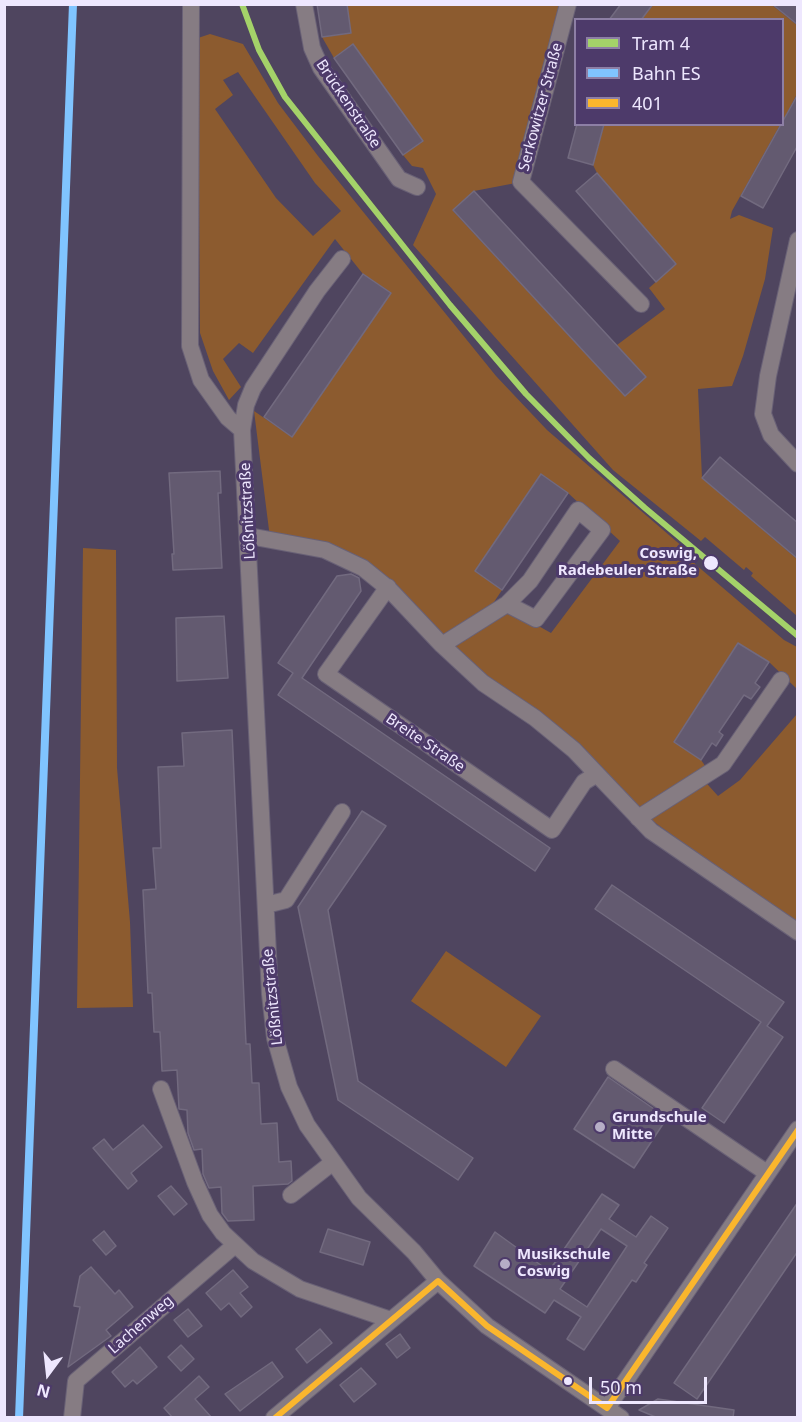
<!DOCTYPE html>
<html>
<head>
<meta charset="utf-8">
<style>
  body { margin:0 }
  #map { position:relative; width:802px; height:1422px; overflow:hidden; background:#4f455f; font-family:"Noto Sans",sans-serif }
  canvas { display:block }
  .frame { position:absolute; inset:0; border:6px solid #eee7fe; pointer-events:none }
  .legend { position:absolute; left:574px; top:18px; width:210px; height:108px; box-sizing:border-box; background:#4d3a6a; border:2px solid #8d7fa5; margin:0; padding:8px 10px; list-style:none; font-size:18px; color:#eee7fe }
  .legend li { display:flex; align-items:center; gap:12px; height:30px }
  .legend b { width:30px; border:2px solid #8d7fa5 }
  .north { position:absolute; left:18px; top:1344px; width:60px; height:60px; -webkit-text-stroke:4px #4d3a6a; paint-order:stroke; rotate:195deg; font-size:16px; font-weight:700; line-height:24px; text-align:center; color:#eee7fe }
  .north::after { content:''; display:block; margin:auto; width:21px; height:27px; background:#eee7fe; clip-path:polygon(50% 0,100% 100%,50% 72%,0 100%) }
  .scale { position:absolute; left:589px; top:1377px; width:118px; height:27px; box-sizing:border-box; border:3px solid #eee7fe; border-top:0; padding-left:8px; font-size:18px; line-height:21px; white-space:nowrap; color:#eee7fe; -webkit-text-stroke:4px #4d3a6a; paint-order:stroke }
</style>
</head>
<body>
<div id="map">
<canvas width="802" height="1422"></canvas>
<div class="frame"></div>
<ul class="legend">
<li><b style="height:8px;background:#a4d269"></b>Tram 4</li>
<li><b style="height:8px;background:#80c4ff"></b>Bahn ES</li>
<li><b style="height:8px;background:#fab62d"></b>401</li>
</ul>
<div class="north">N</div>
<div class="scale">50 m</div>
</div>
<script>
const ctx = document.querySelector('canvas').getContext('2d');
ctx.lineJoin = 'round';
function paint(path, color) { ctx.fillStyle = color; ctx.fill(path, 'evenodd'); }
const poly = rows => new Path2D(rows.map(r => 'M' + r).join(''));
function stroke(path, color, width, dash) { ctx.strokeStyle = color; ctx.lineWidth = width; ctx.lineCap = dash ? 'butt' : 'round'; ctx.setLineDash(dash || []); ctx.stroke(path); }
function write(font, color, halo, rows, align = 'center') {
  ctx.font = font + ' "Noto Sans",sans-serif'; ctx.lineWidth = 6; ctx.setLineDash([]); ctx.textBaseline = 'middle'; ctx.strokeStyle = halo; ctx.fillStyle = color; for (const [text, x, y, turn = 0] of rows) {
    ctx.save(); ctx.translate(x, y); ctx.rotate((+turn || 0) * Math.PI / 180); ctx.textAlign = isNaN(turn) ? turn : align; if (halo) ctx.strokeText(text, 0, 0); ctx.fillText(text, 0, 0); ctx.restore();
  }
}
paint(poly([
  [347,5,568,5,521,182,474,191,453,211,625,396,646,377,617,345,665,309,649,288,676,264,597,173,593,165,604,125,780,125,732,211,730,219,739,215,773,228,765,279,743,356,732,386,698,389,702,478,797,559,797,616,751,576,753,573,746,567,744,570,705,537,701,541,613,470,413,245,436,194,423,168,412,166,403,155,422,141,353,44,334,58,322,37,351,33],
  [653,5,772,5,797,25,797,94,783,121,782,20,641,20],
  [210,34,243,44,278,103,318,156,496,376,547,430,691,554,695,564,784,640,797,647,797,689,769,662,738,643,674,741,701,760,708,770,700,776,718,796,740,780,797,714,797,925,643,814,484,682,363,567,270,538,254,411,292,437,391,293,363,274,335,239,253,353,239,343,223,359,241,387,229,400,213,371,200,333,198,38],
  [238,72,315,183,341,211,313,236,276,198,215,109,233,95,223,80],
  [541,474,568,493,620,541,551,633,526,619,506,612,488,611,502,590,475,571],
  [83,548,116,550,117,768,130,922,133,1007,77,1008],
  [446,951,541,1016,506,1067,411,1001]
]), '#8c5b2f');
const building = poly([
  [317,4,347,4,351,33,322,37,317,4],
  [621,4,653,4,641,20,609,20,621,4],
  [772,4,798,4,798,25,772,4],
  [353,44,423,141,403,155,334,58,353,44],
  [798,94,798,145,763,208,741,196,798,94],
  [577,124,604,124,593,165,568,158,577,124],
  [597,173,676,264,656,282,576,191,597,173],
  [474,191,646,377,625,396,453,210,474,191],
  [363,274,391,293,292,437,264,417,363,274],
  [720,457,798,523,798,559,702,478,720,457],
  [220,471,221,493,218,493,222,568,173,570,172,554,174,554,169,473,220,471],
  [541,474,568,493,502,590,475,571,541,474],
  [351,574,359,578,361,591,302,678,550,848,535,871,278,695,293,673,278,663,337,576,351,574],
  [224,616,228,678,177,681,176,618,224,616],
  [738,643,769,662,755,683,760,687,751,699,744,695,719,732,723,735,716,746,712,743,701,760,674,742,738,643],
  [232,730,246,1044,250,1044,252,1083,259,1083,261,1124,277,1123,279,1162,291,1161,292,1181,288,1184,253,1186,254,1220,228,1221,222,1213,221,1187,209,1188,203,1174,202,1149,194,1150,188,1133,187,1110,179,1109,177,1070,162,1071,160,1032,154,1032,152,993,148,993,143,890,156,889,153,848,161,848,158,767,184,766,182,733,232,730],
  [362,811,386,826,328,910,358,1081,473,1158,458,1180,338,1100,298,907,362,811],
  [612,885,784,1002,767,1026,783,1037,724,1123,702,1108,761,1022,595,909,612,885],
  [608,1077,667,1118,634,1168,574,1129,608,1077],
  [143,1125,162,1147,131,1173,137,1181,128,1189,93,1148,104,1139,113,1150,143,1125],
  [171,1186,187,1204,174,1215,158,1196,171,1186],
  [602,1194,619,1205,609,1219,636,1237,651,1216,668,1228,644,1263,647,1265,636,1282,632,1280,584,1350,567,1339,581,1317,554,1300,545,1313,474,1266,495,1232,549,1271,602,1194],
  [601,1229,627,1246,587,1307,560,1289,601,1229],
  [798,1202,798,1251,697,1399,674,1383,798,1202],
  [328,1229,370,1242,363,1265,320,1252,328,1229],
  [104,1231,116,1246,106,1255,93,1240,104,1231],
  [91,1267,115,1294,119,1290,133,1307,106,1330,111,1336,68,1367,80,1307,74,1306,80,1276,91,1267],
  [233,1270,248,1287,240,1293,252,1307,241,1317,229,1303,221,1310,206,1293,233,1270],
  [188,1309,202,1326,188,1337,174,1320,188,1309],
  [320,1329,332,1343,307,1363,296,1349,320,1329],
  [400,1334,410,1348,397,1358,386,1344,400,1334],
  [181,1345,194,1359,181,1371,168,1357,181,1345],
  [140,1347,157,1367,137,1384,133,1380,125,1387,112,1372,140,1347],
  [272,1362,283,1377,240,1411,225,1394,272,1362],
  [361,1368,376,1384,354,1402,340,1385,361,1368],
  [199,1376,209,1387,195,1399,212,1418,173,1418,164,1408,199,1376],
  [658,1399,734,1410,733,1418,658,1418,639,1410,658,1399]
]);
paint(building, '#635a70');
stroke(building, '#726a7f', 1.5);
const minor = poly([
  [191,4,190,346,201,380,228,418,242,430],
  [304,4,312,48,321,68,399,179,417,187],
  [568,4,521,182,641,304],
  [798,240,768,376,763,414,771,435,798,464],
  [342,259,317,291,253,388,246,405,242,430,270,994,275,1038,289,1087,307,1125,359,1198,414,1252,438,1281,487,1326,621,1418],
  [249,536,325,550,363,568,389,589,442,645,483,683,535,718,574,750,651,831,798,932],
  [388,587,326,674,552,830,584,782,597,774],
  [442,645,507,604,530,581,578,510,602,530,536,619,507,604],
  [638,818,723,764,781,680],
  [266,905,286,900,342,812],
  [614,1069,767,1173],
  [161,1089,195,1182,210,1215,223,1233,253,1261,300,1289,391,1320],
  [291,1195,332,1163],
  [607,1408,798,1129],
  [72,1418,76,1381,235,1245],
  [274,1418,438,1281]
]);
stroke(minor, '#696176', 18);
stroke(minor, '#867c83', 16);
stroke(poly([
  [275,1418,438,1281,487,1326,607,1408,798,1130]
]), '#fab62d', 6);
stroke(poly([
  [19,1418,73,4]
]), '#80c4ff', 8);
stroke(poly([
  [242,4,259,50,285,97,450,305,526,394,589,458,645,508,798,636]
]), '#a4d269', 6);
for (const [x, y, r, color] of [
  [711,563,8,"#eee7fe"],
  [600,1127,6,"#b6aec6"],
  [505,1264,6,"#b6aec6"],
  [568,1381,5,"#eee7fe"]
]) { const dot = new Path2D(); dot.arc(x, y, r, 0, 2 * Math.PI); ctx.fillStyle = color; ctx.fill(dot); stroke(dot, '#4d3a6a', 2); }
write('15px', '#eee7fe', '#4d3a6a', [
  ["Brückenstraße",348,104,56],
  ["Serkowitzer Straße",541,107,-75],
  ["Lößnitzstraße",248,511,-93],
  ["Breite Straße",425,743,34],
  ["Lößnitzstraße",273,997,-96],
  ["Lachenweg",141,1325,-41]
]);
write('bold 15px', '#eee7fe', '#4d3a6a', [
  ["Coswig,",697,554],
  ["Radebeuler Straße",697,571]
], 'right');
write('bold 15px', '#eee7fe', '#4d3a6a', [
  ["Grundschule",612,1118],
  ["Mitte",612,1135],
  ["Musikschule",517,1255],
  ["Coswig",517,1272]
], 'left');
</script>
</body>
</html>
